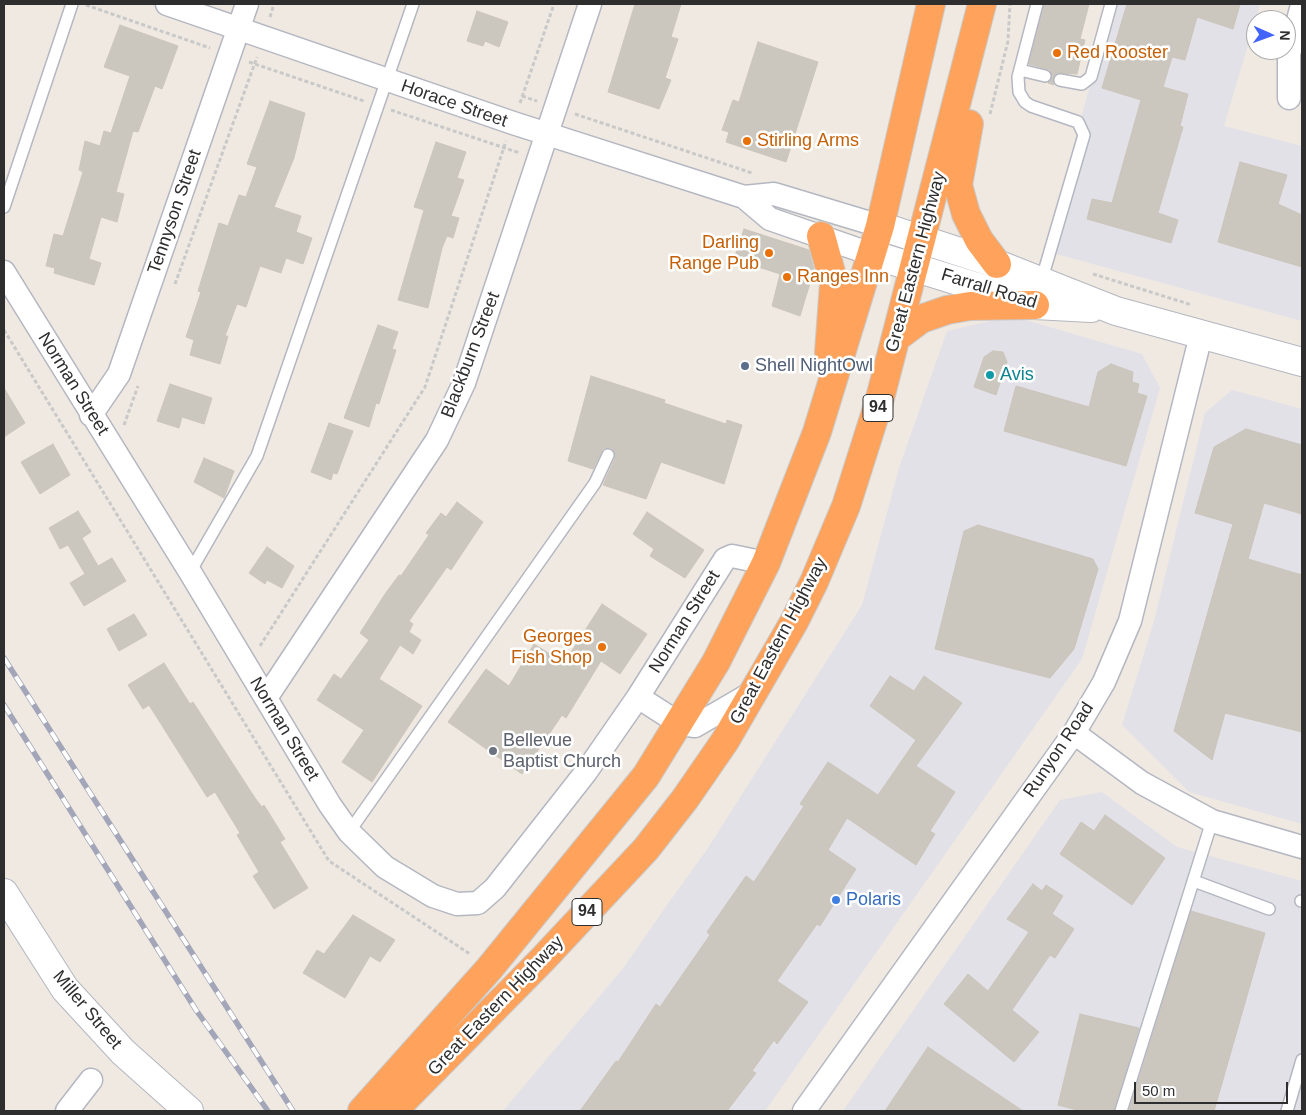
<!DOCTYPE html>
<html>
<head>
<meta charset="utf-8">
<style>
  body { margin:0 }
  #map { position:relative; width:1306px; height:1115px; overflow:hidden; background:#efe9e1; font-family:Arial,sans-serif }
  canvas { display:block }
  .frame { position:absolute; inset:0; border:5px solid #2e2e2e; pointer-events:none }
  .north { position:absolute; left:1246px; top:10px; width:50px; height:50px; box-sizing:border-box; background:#fff; border:1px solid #ababab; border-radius:50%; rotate:92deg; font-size:14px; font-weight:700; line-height:20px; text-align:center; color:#2e2e2e }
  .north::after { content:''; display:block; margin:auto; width:18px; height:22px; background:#4264fb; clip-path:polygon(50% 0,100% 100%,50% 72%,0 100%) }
  .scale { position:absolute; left:1134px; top:1082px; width:154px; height:22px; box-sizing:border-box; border:2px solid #2e2e2e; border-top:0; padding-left:6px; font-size:15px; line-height:18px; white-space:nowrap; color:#2e2e2e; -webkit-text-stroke:4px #fff; paint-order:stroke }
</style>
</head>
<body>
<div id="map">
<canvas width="1306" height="1115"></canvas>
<div class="frame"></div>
<div class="north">N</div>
<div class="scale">50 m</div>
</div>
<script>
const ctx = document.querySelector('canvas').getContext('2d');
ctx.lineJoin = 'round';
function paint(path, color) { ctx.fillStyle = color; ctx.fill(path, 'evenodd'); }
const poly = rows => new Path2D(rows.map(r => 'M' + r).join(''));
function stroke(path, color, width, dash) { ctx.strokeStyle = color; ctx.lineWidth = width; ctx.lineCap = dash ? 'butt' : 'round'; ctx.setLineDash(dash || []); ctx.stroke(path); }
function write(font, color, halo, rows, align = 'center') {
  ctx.font = font + ' Arial,sans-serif'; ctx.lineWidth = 5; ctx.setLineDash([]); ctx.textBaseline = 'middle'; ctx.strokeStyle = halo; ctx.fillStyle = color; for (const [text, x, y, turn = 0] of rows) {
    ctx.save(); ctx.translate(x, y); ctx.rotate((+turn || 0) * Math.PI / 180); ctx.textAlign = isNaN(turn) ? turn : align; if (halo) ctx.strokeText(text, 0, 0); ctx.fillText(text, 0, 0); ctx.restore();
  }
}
paint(poly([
  [1112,4,1260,4,1224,126,1302,146,1302,321,1045,251],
  [1012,316,1142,354,1160,388,1082,659,765,1111,503,1111,624,967,667,905,708,848,862,605,899,468,947,331],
  [1232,390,1302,409,1302,824,1189,792,1122,725,1154,621,1205,413],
  [1102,792,1177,847,1302,881,1302,1111,843,1111,1060,800]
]), '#e3e1e8');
const building = poly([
  [635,4,681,4,671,37,678,39,665,78,671,80,659,109,608,92,635,4],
  [1044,4,1089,4,1080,39,1085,40,1077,74,1057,73,1053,78,1054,85,1048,83,1052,77,1050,70,1029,64,1044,4],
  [1127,4,1240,4,1233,29,1197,17,1185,60,1172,57,1163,87,1188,94,1180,126,1183,127,1158,213,1178,220,1171,243,1087,219,1092,199,1112,203,1141,100,1102,88,1127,4],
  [477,11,508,22,499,47,485,41,483,46,467,41,477,11],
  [120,25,178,46,162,89,155,86,138,132,133,131,116,192,124,194,117,222,101,217,89,259,101,263,94,285,54,273,55,268,46,266,54,234,63,236,83,172,79,170,85,141,100,146,104,131,111,133,130,76,104,67,120,25],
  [758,42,818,62,786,162,726,142,729,132,722,130,733,100,739,102,758,42],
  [270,101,305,113,294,158,274,207,301,216,296,232,312,238,303,264,286,258,281,273,260,266,246,307,237,304,225,336,228,336,220,364,190,355,194,340,186,337,201,292,198,291,219,223,228,226,239,195,246,197,257,167,247,164,270,101],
  [436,142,466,152,457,178,464,180,451,216,459,218,453,238,447,236,442,248,428,308,398,300,424,210,414,207,436,142],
  [1240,162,1287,175,1278,204,1302,215,1302,267,1218,242,1240,162],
  [744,229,809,250,814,270,800,316,772,306,780,274,734,259,744,229],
  [378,325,398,332,392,349,396,350,379,404,376,403,369,427,344,418,378,325],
  [993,351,1003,352,1007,362,996,395,974,387,984,357,993,351],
  [1111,364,1133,372,1132,382,1139,384,1137,393,1147,396,1126,466,1004,431,1016,386,1089,407,1098,372,1111,364],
  [591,376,665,400,664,403,726,424,727,420,742,425,724,484,661,462,646,499,603,485,615,458,612,448,603,449,593,469,568,461,591,376],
  [170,384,212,398,204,424,182,417,179,428,157,421,170,384],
  [4,388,25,423,4,437,4,388],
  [329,423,353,431,337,474,333,473,331,480,311,472,329,423],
  [1246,429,1302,445,1302,514,1264,503,1248,559,1302,575,1302,732,1225,713,1212,760,1174,731,1233,524,1195,513,1214,447,1246,429],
  [53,444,70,475,40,494,21,462,53,444],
  [204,458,234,471,224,498,194,482,204,458],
  [457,502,483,522,451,570,447,567,409,621,413,624,409,632,421,640,413,654,400,645,379,679,422,706,372,782,342,762,364,730,317,700,334,674,341,679,369,640,360,633,385,594,399,575,401,576,429,535,426,533,441,513,446,517,457,502],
  [78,511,91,532,82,538,98,566,112,558,126,581,84,606,70,583,85,574,68,545,60,549,49,528,78,511],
  [647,512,704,550,685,578,650,556,654,549,633,534,647,512],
  [978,525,1093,559,1098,569,1074,649,1050,678,935,649,964,531,978,525],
  [267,547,294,566,282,588,267,580,265,584,249,573,267,547],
  [602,604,647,634,620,674,601,661,566,718,562,715,522,774,448,722,486,669,509,686,534,644,564,663,602,604],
  [134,614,147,635,119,651,107,629,134,614],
  [164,663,190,704,193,702,255,798,262,807,264,805,285,839,280,842,308,888,274,909,253,876,259,872,237,835,240,833,215,792,207,797,149,705,143,709,128,685,164,663],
  [890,676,914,691,924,676,962,703,916,766,955,792,930,831,935,834,916,865,847,818,828,850,856,869,820,926,817,924,777,981,808,1002,777,1044,774,1040,752,1071,756,1073,727,1111,580,1111,616,1061,618,1062,656,1004,660,1007,710,935,707,932,746,876,754,882,804,806,800,804,828,762,878,795,916,740,870,706,890,676],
  [1105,815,1165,858,1132,905,1060,854,1081,822,1094,831,1105,815],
  [1033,884,1042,891,1046,885,1063,896,1052,914,1074,929,1055,958,1050,955,1012,1010,1039,1032,1014,1062,944,1004,968,974,988,991,1029,932,1007,919,1033,884],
  [1191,911,1265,933,1214,1111,1129,1111,1191,911],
  [353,915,395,940,380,962,370,956,345,998,303,973,317,950,324,954,353,915],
  [1080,1014,1139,1028,1114,1111,1081,1111,1058,1105,1080,1014],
  [928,1047,971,1076,1023,1111,885,1111,928,1047]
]);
paint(building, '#cbc7bf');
stroke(building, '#cbc5ba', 1);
const lane = poly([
  [1037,4,1018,77,1019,92,1025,102,1031,106,1078,122,1084,135,1041,282],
  [1020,70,1045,76],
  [1060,80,1082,84,1091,77,1111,4],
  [4,207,72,4],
  [190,572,257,456,413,4],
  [349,832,595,483,608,455],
  [1194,881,1269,909],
  [1301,901,1302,901],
  [1121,1111,1212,821],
  [1287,1111,1302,1060]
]);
const street = poly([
  [167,4,513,123,744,197,770,219,871,254],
  [1289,98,1289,54,1302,5],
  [744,197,774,194,880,226],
  [4,272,190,572,330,805,349,832,385,867,433,896,457,904,478,903,495,888,586,772,638,697,725,559,732,556,766,563],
  [91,415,119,374,247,4],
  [638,697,680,724,695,726,755,691],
  [266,698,437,440,464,383,590,4],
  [1074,733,1142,783,1212,821,1302,847],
  [67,1111,91,1080],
  [804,1111,1074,733,1104,682,1130,621,1201,335]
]);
const secondary = poly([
  [880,226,997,264,1116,311,1302,362],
  [871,254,1035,305,1091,308],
  [4,893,65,989,123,1052,189,1111]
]);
const highway = poly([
  [969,124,958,185,966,214,979,240,997,264],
  [821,236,834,283,829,352,830,359],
  [897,337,921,319,947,310,970,306,1035,305],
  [362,1111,489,969,646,776,716,662,766,563,817,432,880,226,931,4],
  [393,1111,542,960,646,849,685,799,725,741,794,622,814,582,846,506,879,402,982,4]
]);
stroke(lane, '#b4b7c1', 14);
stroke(street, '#b4b7c1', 25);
stroke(secondary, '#b4b7c1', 30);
stroke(highway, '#c9c9c9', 30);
stroke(poly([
  [86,5,210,48],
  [270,17,274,4],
  [249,62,364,101],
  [522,96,537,101],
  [520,103,554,4],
  [391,110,520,153],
  [575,114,752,173],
  [990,114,1008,41,1010,4],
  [1093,274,1192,305],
  [175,284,257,57],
  [4,330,329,861,470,954],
  [124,425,138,386],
  [260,646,425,387,506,141]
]), '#c9c9c9', 3, [4, 2.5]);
stroke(lane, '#fff', 11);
stroke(street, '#fff', 22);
stroke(secondary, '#fff', 28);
stroke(highway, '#ffa35c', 28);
const rail = poly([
  [4,658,293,1111],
  [4,705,196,1010,268,1111]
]);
stroke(rail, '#a3a6b8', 5.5);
stroke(rail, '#fff', 4, [11]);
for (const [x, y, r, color] of [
  [1057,53,5,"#e8710a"],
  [747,141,5,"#e8710a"],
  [769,253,5,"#e8710a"],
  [787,277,5,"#e8710a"],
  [745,366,5,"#5c6f8a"],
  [990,375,5,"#0f9aa8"],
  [602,647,5,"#e8710a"],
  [493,751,5,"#6b7280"],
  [836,900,5,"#3f7fe0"]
]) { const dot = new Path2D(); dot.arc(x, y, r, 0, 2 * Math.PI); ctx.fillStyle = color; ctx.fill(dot); stroke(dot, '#fff', 2); }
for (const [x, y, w] of [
  [878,408,30],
  [587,912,30]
]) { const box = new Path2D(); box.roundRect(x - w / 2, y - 13.5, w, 27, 4); ctx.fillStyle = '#fff'; ctx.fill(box); stroke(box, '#2e2e2e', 1); }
write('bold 16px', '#2e2e2e', null, [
  ["94",878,408],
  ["94",587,912]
]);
write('18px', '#c56008', '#fff', [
  ["Red Rooster",1067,53],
  ["Stirling Arms",757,141],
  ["Darling",759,243,"right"],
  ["Range Pub",759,264,"right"],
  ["Ranges Inn",797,277],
  ["Georges",592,637,"right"],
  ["Fish Shop",592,658,"right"]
], 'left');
write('18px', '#2e2e2e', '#fff', [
  ["Horace Street",454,104,19],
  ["Tennyson Street",175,212,-71],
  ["Great Eastern Highway",916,262,-75],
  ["Farrall Road",989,289,17],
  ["Blackburn Street",471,355,-69],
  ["Norman Street",73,384,58],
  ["Norman Street",685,622,-58],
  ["Great Eastern Highway",779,641,-62],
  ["Norman Street",284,729,59],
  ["Runyon Road",1059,750,-56],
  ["Great Eastern Highway",496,1006,-46],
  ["Miller Street",87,1010,50]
]);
write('18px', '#4e5e75', '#fff', [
  ["Shell NightOwl",755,366]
], 'left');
write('18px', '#0d838f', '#fff', [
  ["Avis",1000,375]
], 'left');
write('18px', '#5b616d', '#fff', [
  ["Bellevue",503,741],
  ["Baptist Church",503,762]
], 'left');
write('18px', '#366cbe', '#fff', [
  ["Polaris",846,900]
], 'left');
</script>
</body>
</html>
